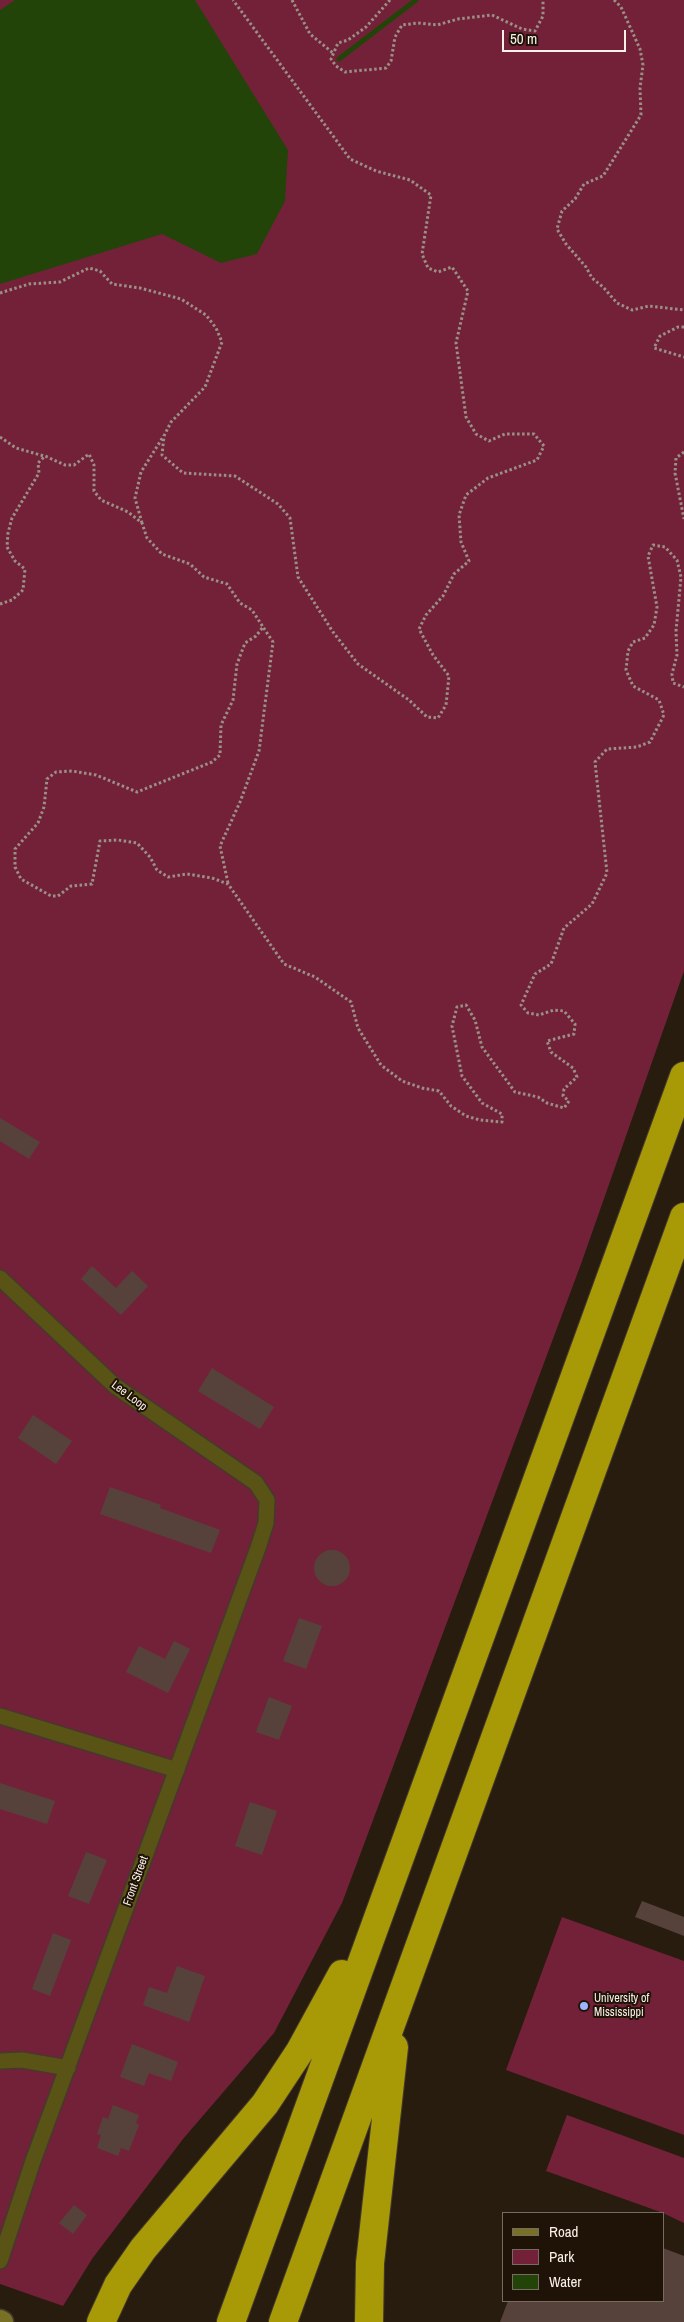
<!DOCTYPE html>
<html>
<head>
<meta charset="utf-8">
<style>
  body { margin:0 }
  #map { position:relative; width:684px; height:2322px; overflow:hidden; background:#281c0e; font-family:"Archivo Narrow",sans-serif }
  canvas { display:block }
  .legend { position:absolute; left:502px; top:2212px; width:162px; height:90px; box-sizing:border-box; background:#1e1306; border:1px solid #766b60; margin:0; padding:6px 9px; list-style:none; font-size:15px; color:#f9f0e7 }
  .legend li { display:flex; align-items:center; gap:10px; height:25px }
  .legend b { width:25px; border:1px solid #766b60 }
  .scale { position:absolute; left:502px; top:30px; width:124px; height:22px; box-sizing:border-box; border:2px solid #f9f0e7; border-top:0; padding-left:6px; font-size:15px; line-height:18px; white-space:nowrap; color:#f9f0e7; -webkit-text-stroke:4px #1e1306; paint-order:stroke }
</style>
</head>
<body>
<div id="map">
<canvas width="684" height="2322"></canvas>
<ul class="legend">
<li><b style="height:6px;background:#787024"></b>Road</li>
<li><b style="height:14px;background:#732139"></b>Park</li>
<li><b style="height:14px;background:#224408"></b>Water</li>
</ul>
<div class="scale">50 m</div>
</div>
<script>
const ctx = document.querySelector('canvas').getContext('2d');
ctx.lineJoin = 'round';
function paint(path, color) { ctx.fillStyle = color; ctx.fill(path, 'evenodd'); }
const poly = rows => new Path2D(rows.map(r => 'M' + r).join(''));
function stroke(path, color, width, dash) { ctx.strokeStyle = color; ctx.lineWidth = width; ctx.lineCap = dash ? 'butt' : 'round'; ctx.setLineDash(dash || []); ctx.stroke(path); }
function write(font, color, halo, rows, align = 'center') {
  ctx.font = font + ' "Archivo Narrow",sans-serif'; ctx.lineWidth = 4; ctx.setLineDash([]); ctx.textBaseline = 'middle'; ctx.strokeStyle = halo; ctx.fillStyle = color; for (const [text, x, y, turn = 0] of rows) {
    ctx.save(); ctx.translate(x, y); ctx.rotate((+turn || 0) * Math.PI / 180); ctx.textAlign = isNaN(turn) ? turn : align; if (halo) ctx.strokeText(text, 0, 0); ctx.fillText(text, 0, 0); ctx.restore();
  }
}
paint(poly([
  [0,0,684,0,684,971,581,1264,342,1903,274,2033,183,2139,92,2259,63,2306,0,2284],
  [562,1917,684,1961,684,2135,506,2070],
  [567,2115,684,2158,684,2223,663,2213,546,2171]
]), '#732139');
paint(poly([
  [15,0,195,0,288,150,285,201,257,254,221,263,162,234,0,284,0,10]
]), '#224408');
stroke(poly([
  [339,59,416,0]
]), '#224408', 5);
paint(poly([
  [0,1118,40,1142,29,1159,0,1141],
  [92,1266,116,1288,132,1271,148,1286,121,1315,81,1279],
  [212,1368,274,1407,260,1429,198,1391],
  [33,1415,72,1441,56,1464,18,1438],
  [110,1487,161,1505,160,1508,220,1530,211,1553,100,1514],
  '314 1568a18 18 0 1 1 36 0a18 18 0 1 1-36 0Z',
  [299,1618,322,1626,306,1669,283,1661],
  [174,1641,190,1649,168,1693,126,1672,139,1646,165,1659],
  [269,1697,292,1706,279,1740,256,1732],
  [0,1783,55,1801,47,1824,0,1809],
  [250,1802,277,1811,262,1855,235,1846],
  [86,1852,107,1860,89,1904,68,1896],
  [642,1901,684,1917,684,1936,635,1917],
  [53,1933,71,1940,50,1996,32,1989],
  [177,1966,205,1976,189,2022,143,2005,149,1987,167,1993],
  [132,2044,178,2062,171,2081,149,2073,144,2086,120,2077],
  [113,2105,139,2115,136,2123,139,2125,129,2151,121,2148,118,2156,97,2148,101,2135,97,2134,103,2117,108,2119],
  [74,2205,87,2215,73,2234,59,2223],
  [663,2248,684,2256,684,2322,500,2322,508,2301,663,2301]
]), '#56423b');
const street = poly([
  [0,1278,115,1386,256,1483,267,1500,266,1523,258,1548,33,2161,0,2261],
  [0,1716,177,1770],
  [0,2061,22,2060,68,2068]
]);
const secondary = poly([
  [0,2321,2,2322]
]);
const highway = poly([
  [101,2322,118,2285,143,2249,265,2104,300,2051,342,1974],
  [231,2322,684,1076],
  [283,2322,684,1217],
  [369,2322,370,2263,394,2047]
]);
stroke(street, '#453a2c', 18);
stroke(secondary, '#453a2c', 25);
stroke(highway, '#453a2c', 30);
stroke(poly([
  [292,0,310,34,333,53],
  [390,0,366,27,348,40,338,43,331,59,336,66,345,72,386,68,391,61,395,37,402,25,418,23,437,25,458,19,492,15,522,29,535,31,543,16,543,0],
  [614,0,621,7,640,49,643,65,640,88,641,115,603,176,584,184,575,199,562,211,557,229,566,244,586,267,592,278,603,287,617,303,632,310,649,306,684,310],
  [0,293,29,284,60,282,89,268,100,271,112,284,140,288,181,299,206,315,216,328,222,342,205,387,171,422,164,436,162,455,183,473,235,476,278,504,290,518,298,577,333,632,358,664,409,700,427,717,438,718,446,705,449,676,433,655,419,629,426,615,443,596,454,574,469,561,461,542,459,515,466,495,488,478,537,460,544,446,534,434,505,434,489,441,476,434,466,417,456,343,468,291,452,267,438,272,428,268,422,254,431,195,410,180,376,171,350,159,233,0],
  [684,327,678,327,660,336,654,348,684,357],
  [0,437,16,448,44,456],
  [684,452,676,458,675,473,684,519],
  [142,523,135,498,141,472,163,437],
  [0,604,12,600,23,590,25,569,15,561,7,547,8,533,12,518,39,473,38,463,45,456,65,465,74,465,89,454,94,465,94,491,101,500,128,512,142,523,147,538,162,554,190,564,204,577,227,584,240,603,252,610,263,627,256,636,245,643,237,664,233,700,221,725,220,755,212,762,137,792,96,775,72,771,56,772,47,779,44,807,38,823,15,849,15,867,21,879,51,896,58,896,71,886,92,884,100,841,118,840,137,843,150,857,157,870,168,877,187,874,212,878,228,884,284,964,315,977,351,1002,358,1028,381,1065,402,1081,422,1088,439,1091,451,1106,466,1116,480,1120,502,1122,502,1114,482,1103,462,1076,452,1026,457,1007,466,1005,475,1020,482,1047,515,1092,538,1097,547,1103,564,1108,569,1101,563,1096,564,1089,577,1077,573,1068,551,1052,547,1041,574,1034,575,1024,564,1011,554,1010,539,1015,528,1013,521,1005,535,974,551,964,564,928,592,904,607,873,595,762,607,749,637,747,650,742,664,715,659,700,633,686,626,670,628,651,633,642,645,638,654,625,657,607,648,556,653,545,665,547,677,560,681,577,676,631,677,655,672,674,673,683,684,687],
  [228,883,220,846,240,802,259,751,273,642,263,627]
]), '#9b9085', 3, [2.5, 2.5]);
stroke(street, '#5a5316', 15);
stroke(secondary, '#787024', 22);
stroke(highway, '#a89a07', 28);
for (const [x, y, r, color] of [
  [584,2006,5,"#9db4fd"]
]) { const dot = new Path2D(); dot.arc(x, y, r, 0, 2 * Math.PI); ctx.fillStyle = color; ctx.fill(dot); stroke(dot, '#1e1306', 2); }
write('12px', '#f9f0e7', '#1e1306', [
  ["Lee Loop",129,1396,37],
  ["Front Street",136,1881,-70]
]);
write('12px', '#f9f0e7', '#1e1306', [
  ["University of",594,1999],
  ["Mississippi",594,2013]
], 'left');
</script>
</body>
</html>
